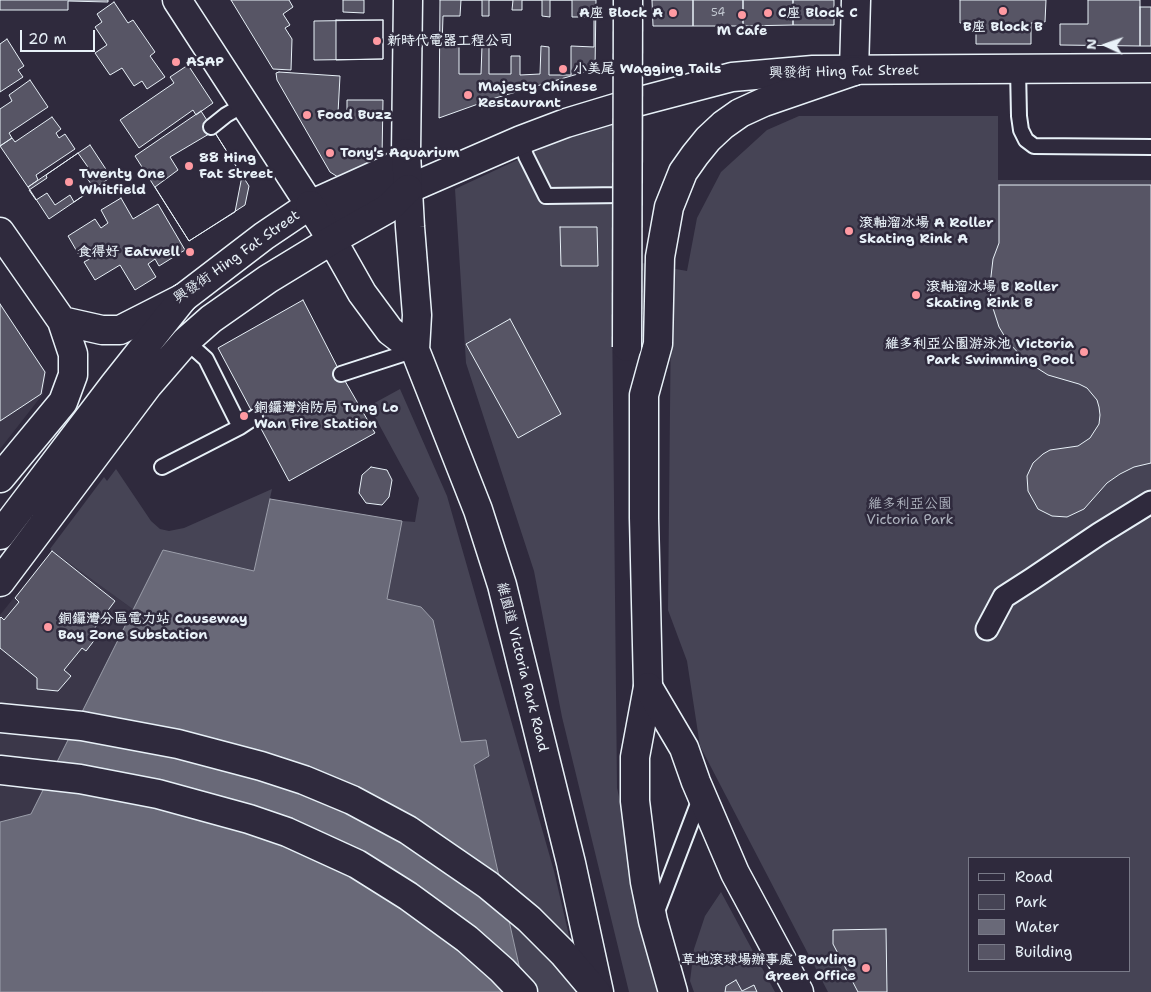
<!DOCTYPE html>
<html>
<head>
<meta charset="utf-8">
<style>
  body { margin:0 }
  #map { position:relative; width:1151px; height:992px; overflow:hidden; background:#2f2a3d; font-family:"Shantell Sans",sans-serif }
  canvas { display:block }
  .legend { position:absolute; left:968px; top:857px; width:162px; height:115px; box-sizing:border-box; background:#2f2a3d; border:1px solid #797a88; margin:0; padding:6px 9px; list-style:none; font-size:15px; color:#e8f1f8 }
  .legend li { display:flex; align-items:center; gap:10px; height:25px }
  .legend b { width:25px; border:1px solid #797a88 }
  .north { position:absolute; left:1081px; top:20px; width:50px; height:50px; -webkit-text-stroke:4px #2f2a3d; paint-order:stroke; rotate:273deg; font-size:14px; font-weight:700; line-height:20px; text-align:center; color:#e8f1f8 }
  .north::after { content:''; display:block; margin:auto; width:18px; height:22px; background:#e8f1f8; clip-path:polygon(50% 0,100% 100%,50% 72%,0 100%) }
  .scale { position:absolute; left:20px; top:30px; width:75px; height:22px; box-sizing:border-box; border:2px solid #e8f1f8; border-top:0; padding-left:6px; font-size:15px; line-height:18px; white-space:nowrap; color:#e8f1f8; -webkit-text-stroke:4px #2f2a3d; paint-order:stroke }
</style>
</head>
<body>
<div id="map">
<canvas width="1151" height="992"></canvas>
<ul class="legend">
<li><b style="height:6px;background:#2f2a3d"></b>Road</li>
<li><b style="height:14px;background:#464455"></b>Park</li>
<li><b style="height:14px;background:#696978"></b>Water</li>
<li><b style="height:14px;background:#575565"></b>Building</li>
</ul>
<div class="north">N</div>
<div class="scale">20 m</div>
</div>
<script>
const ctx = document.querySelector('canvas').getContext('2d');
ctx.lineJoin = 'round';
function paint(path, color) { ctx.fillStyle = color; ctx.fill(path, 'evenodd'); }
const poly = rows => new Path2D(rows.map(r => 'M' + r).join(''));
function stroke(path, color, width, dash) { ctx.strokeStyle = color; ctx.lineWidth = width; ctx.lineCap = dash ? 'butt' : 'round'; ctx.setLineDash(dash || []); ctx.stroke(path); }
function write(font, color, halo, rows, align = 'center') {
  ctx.font = font + ' "Shantell Sans","LXGW WenKai TC",sans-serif'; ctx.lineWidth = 5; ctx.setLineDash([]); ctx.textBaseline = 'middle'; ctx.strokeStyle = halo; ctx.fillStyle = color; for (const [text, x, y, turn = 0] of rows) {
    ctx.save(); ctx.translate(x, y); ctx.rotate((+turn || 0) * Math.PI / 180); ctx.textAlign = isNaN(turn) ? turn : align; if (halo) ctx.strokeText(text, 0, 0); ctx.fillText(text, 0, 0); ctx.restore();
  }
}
paint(poly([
  [0,303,46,372,43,394,0,449],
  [52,550,134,610,31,814,0,822,0,615]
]), '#3b3749');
paint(poly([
  [644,108,642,263,687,271,697,218,721,172,767,130,799,116,998,116,998,180,1151,180,1151,992,828,992,700,746,687,661,668,610,671,310,612,309,617,788,664,992,629,992,562,717,534,571,466,363,455,189,618,113],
  [970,858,1130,858,1130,971,970,971],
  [400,389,447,496,554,871,582,992,525,992,474,764,486,740,461,742,433,620,421,607,387,599,402,521,415,522,419,498,369,406],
  [116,469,151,521,160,529,169,531,184,528,272,489,254,571,164,551,134,610,50,549,104,477,107,481],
  [721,892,775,992,694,992,690,981,694,949,705,916]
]), '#464455');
const water = poly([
  [270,499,402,521,387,599,421,607,433,620,461,742,486,740,489,756,474,765,525,992,0,992,0,822,31,814,163,550,254,571,270,499]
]);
paint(water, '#696978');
stroke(water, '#9c9fab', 1);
const building = poly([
  [0,0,108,0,108,2,68,1,68,10,0,10,0,0],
  [231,0,289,0,293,7,283,14,290,25,285,28,292,39,291,70,273,69,231,0],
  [343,0,364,0,364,13,343,12,343,0],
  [440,0,596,0,595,69,492,99,439,118,440,0],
  [461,0,482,0,482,16,489,16,489,0,513,0,512,10,522,10,522,0,542,0,542,16,550,17,550,0,572,0,572,17,594,17,594,47,571,46,571,75,549,75,549,47,541,46,540,74,520,75,520,56,511,56,511,74,489,74,489,46,482,46,481,74,459,74,459,46,442,46,443,16,460,16,461,0],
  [652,0,693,0,693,26,653,26,652,0],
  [693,0,743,0,743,26,693,26,693,0],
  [743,0,793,0,793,25,743,26,743,0],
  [793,0,834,0,834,25,793,25,793,0],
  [960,0,1046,0,1045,22,1031,23,1031,44,976,44,976,23,960,23,960,0],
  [1088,0,1140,0,1140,46,1060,45,1060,24,1088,24,1088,0],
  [114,2,128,23,133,20,155,52,150,56,165,77,147,89,142,81,134,86,122,68,110,75,95,53,107,45,95,27,102,22,97,14,114,2],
  [1140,7,1151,7,1151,46,1140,46,1140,7],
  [336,20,383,20,383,59,336,60,336,20],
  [383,20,383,59,314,60,314,21,383,20],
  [7,39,24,66,18,70,23,77,0,92,0,44,7,39],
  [188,65,213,103,196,115,193,110,139,148,120,120,174,83,170,77,188,65],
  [279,72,340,76,338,113,347,113,347,100,383,100,382,157,343,178,338,177,330,172,277,80,276,73,279,72],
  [30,80,48,107,9,133,12,138,0,146,0,109,12,101,9,95,30,80],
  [201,111,249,186,245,205,189,241,135,156,201,111],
  [52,117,61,129,56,133,59,138,65,134,75,149,36,175,38,180,28,187,0,146,12,138,15,142,52,117],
  [214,131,242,176,235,212,189,241,155,187,178,170,170,157,214,131],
  [90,145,111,177,49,219,28,187,90,145],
  [78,153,90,170,84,174,94,188,74,202,70,195,55,205,47,193,36,200,29,190,47,178,46,175,78,153],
  [999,185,1151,185,1151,463,1134,467,1120,474,1107,483,1084,509,1067,517,1052,516,1038,509,1028,491,1027,476,1033,463,1043,454,1050,450,1078,446,1090,438,1099,424,1100,415,1099,407,1097,400,1087,388,1079,384,1048,375,1026,361,1008,342,999,327,991,302,990,285,993,259,999,243,999,185],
  [121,198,133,219,158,204,185,250,159,266,155,259,148,264,156,277,135,290,120,265,95,280,84,262,99,254,94,246,79,255,68,236,95,219,101,228,108,223,101,210,121,198],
  [560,227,597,227,598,266,561,266,560,227],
  [303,300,341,374,375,433,289,481,218,348,303,300],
  [0,304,45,372,41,394,0,421,0,304],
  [510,319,561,414,518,438,466,344,510,319],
  [371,467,387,470,392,480,389,497,382,505,366,503,359,493,362,475,371,467],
  [52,551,115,601,91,633,96,638,86,651,82,648,64,670,71,676,58,691,37,689,37,678,0,648,0,618,1,617,4,620,19,602,15,598,52,551],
  [886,929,887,992,858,992,833,944,833,930,886,929],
  [736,980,742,991,754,985,757,992,725,992,726,986,736,980]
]);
paint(building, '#575565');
stroke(building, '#e8f1f8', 1);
const service = poly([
  [1018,69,1019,116,1021,130,1026,140,1034,146,1151,147],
  [211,127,226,115,245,104],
  [521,140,526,156,546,196,622,195,623,185],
  [186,341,206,359,240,427],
  [341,374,415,350],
  [162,467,240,427,255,417],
  [656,914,701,796]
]);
const pedestrian = poly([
  [987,629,1004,597,1032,579,1099,534,1151,502]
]);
const minor = poly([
  [854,71,856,0],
  [0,232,62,321,73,354,73,375,63,402,0,478],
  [62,321,102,330,120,330,183,298]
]);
const secondary = poly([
  [177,0,310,205,319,211,327,213,348,209,392,187,401,186,408,189,521,140,566,123,629,104,732,77,813,70,1151,68],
  [183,298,264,236,310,205,392,168,402,161,406,153,408,0]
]);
const primary = poly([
  [406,153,410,227,417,315,415,350,478,510,502,585,571,863,599,992],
  [310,205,332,240,362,293,390,331,415,350],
  [673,992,653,921,645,882,635,801,635,757,648,687,644,518,644,395,658,344,660,257,669,207,683,172,695,155,708,139,723,125,740,113,764,102,854,71]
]);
const trunk = poly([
  [648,687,684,748,696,782,735,873,799,992]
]);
const motorway = poly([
  [0,535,114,385,183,298],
  [0,582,148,385,186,341,211,319,268,279,332,240,387,209,408,189],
  [0,718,82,726,178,744,261,766,304,780,352,800,408,830,488,885,529,919,563,953,596,992],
  [0,770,80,779,158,794,249,819,287,832,357,864,408,896,467,939,502,970,523,992]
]);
stroke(service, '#e8f1f8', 18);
stroke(pedestrian, '#e8f1f8', 25);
stroke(minor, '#e8f1f8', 31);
stroke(secondary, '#e8f1f8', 31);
stroke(primary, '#e8f1f8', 31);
stroke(trunk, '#e8f1f8', 31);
stroke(motorway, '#e8f1f8', 31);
stroke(service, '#2f2a3d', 14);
stroke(pedestrian, '#2f2a3d', 21);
stroke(minor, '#2f2a3d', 28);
stroke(secondary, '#2f2a3d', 28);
stroke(primary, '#2f2a3d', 28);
stroke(trunk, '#2f2a3d', 28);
stroke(motorway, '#2f2a3d', 28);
const primaryBridge = poly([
  [627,347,628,0]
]);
stroke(primaryBridge, '#e8f1f8', 31, []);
stroke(primaryBridge, '#2f2a3d', 28);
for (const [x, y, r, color] of [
  [1003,11,5,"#ff9aa2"],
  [673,13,5,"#ff9aa2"],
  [768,13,5,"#ff9aa2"],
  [742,15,5,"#ff9aa2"],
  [377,41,5,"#ff9aa2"],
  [176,62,5,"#ff9aa2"],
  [563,69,5,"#ff9aa2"],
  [468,95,5,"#ff9aa2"],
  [307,115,5,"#ff9aa2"],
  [330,153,5,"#ff9aa2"],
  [189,166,5,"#ff9aa2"],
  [69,182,5,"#ff9aa2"],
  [849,231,5,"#ff9aa2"],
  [190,252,5,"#ff9aa2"],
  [916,295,5,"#ff9aa2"],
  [1084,352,5,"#ff9aa2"],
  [244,416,5,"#ff9aa2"],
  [48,627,5,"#ff9aa2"],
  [866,968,5,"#ff9aa2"]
]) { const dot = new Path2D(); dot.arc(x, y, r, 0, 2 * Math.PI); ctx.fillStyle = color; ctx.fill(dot); stroke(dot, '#2f2a3d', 2); }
write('11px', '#c4cad3', null, [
  ["54",718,13]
]);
write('bold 14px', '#e8f1f8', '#2f2a3d', [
  ["A座 Block A",663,13,"right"],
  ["C座 Block C",778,13],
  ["B座 Block B",1003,27,"center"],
  ["M Cafe",742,31,"center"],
  ["新時代電器工程公司",387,41],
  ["ASAP",186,62],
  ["小美尾 Wagging Tails",573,69],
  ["Majesty Chinese",478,87],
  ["Restaurant",478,103],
  ["Food Buzz",317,115],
  ["Tony's Aquarium",340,153],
  ["88 Hing",199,158],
  ["Fat Street",199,174],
  ["Twenty One",79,174],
  ["Whitfield",79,190],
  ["滾軸溜冰場 A Roller",859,223],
  ["Skating Rink A",859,239],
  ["食得好 Eatwell",180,252,"right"],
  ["滾軸溜冰場 B Roller",926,287],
  ["Skating Rink B",926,303],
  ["維多利亞公園游泳池 Victoria",1074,344,"right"],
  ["Park Swimming Pool",1074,360,"right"],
  ["銅鑼灣消防局 Tung Lo",254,408],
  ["Wan Fire Station",254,424],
  ["銅鑼灣分區電力站 Causeway",58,619],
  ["Bay Zone Substation",58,635],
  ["草地滾球場辦事處 Bowling",856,960,"right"],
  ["Green Office",856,976,"right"]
], 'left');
write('14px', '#e8f1f8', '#2f2a3d', [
  ["興發街 Hing Fat Street",844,72,-1],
  ["興發街 Hing Fat Street",237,257,-35],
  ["維園道 Victoria Park Road",522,667,76]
]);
write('14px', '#afb4bf', '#2f2a3d', [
  ["維多利亞公園",910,504],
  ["Victoria Park",910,520]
]);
</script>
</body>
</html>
